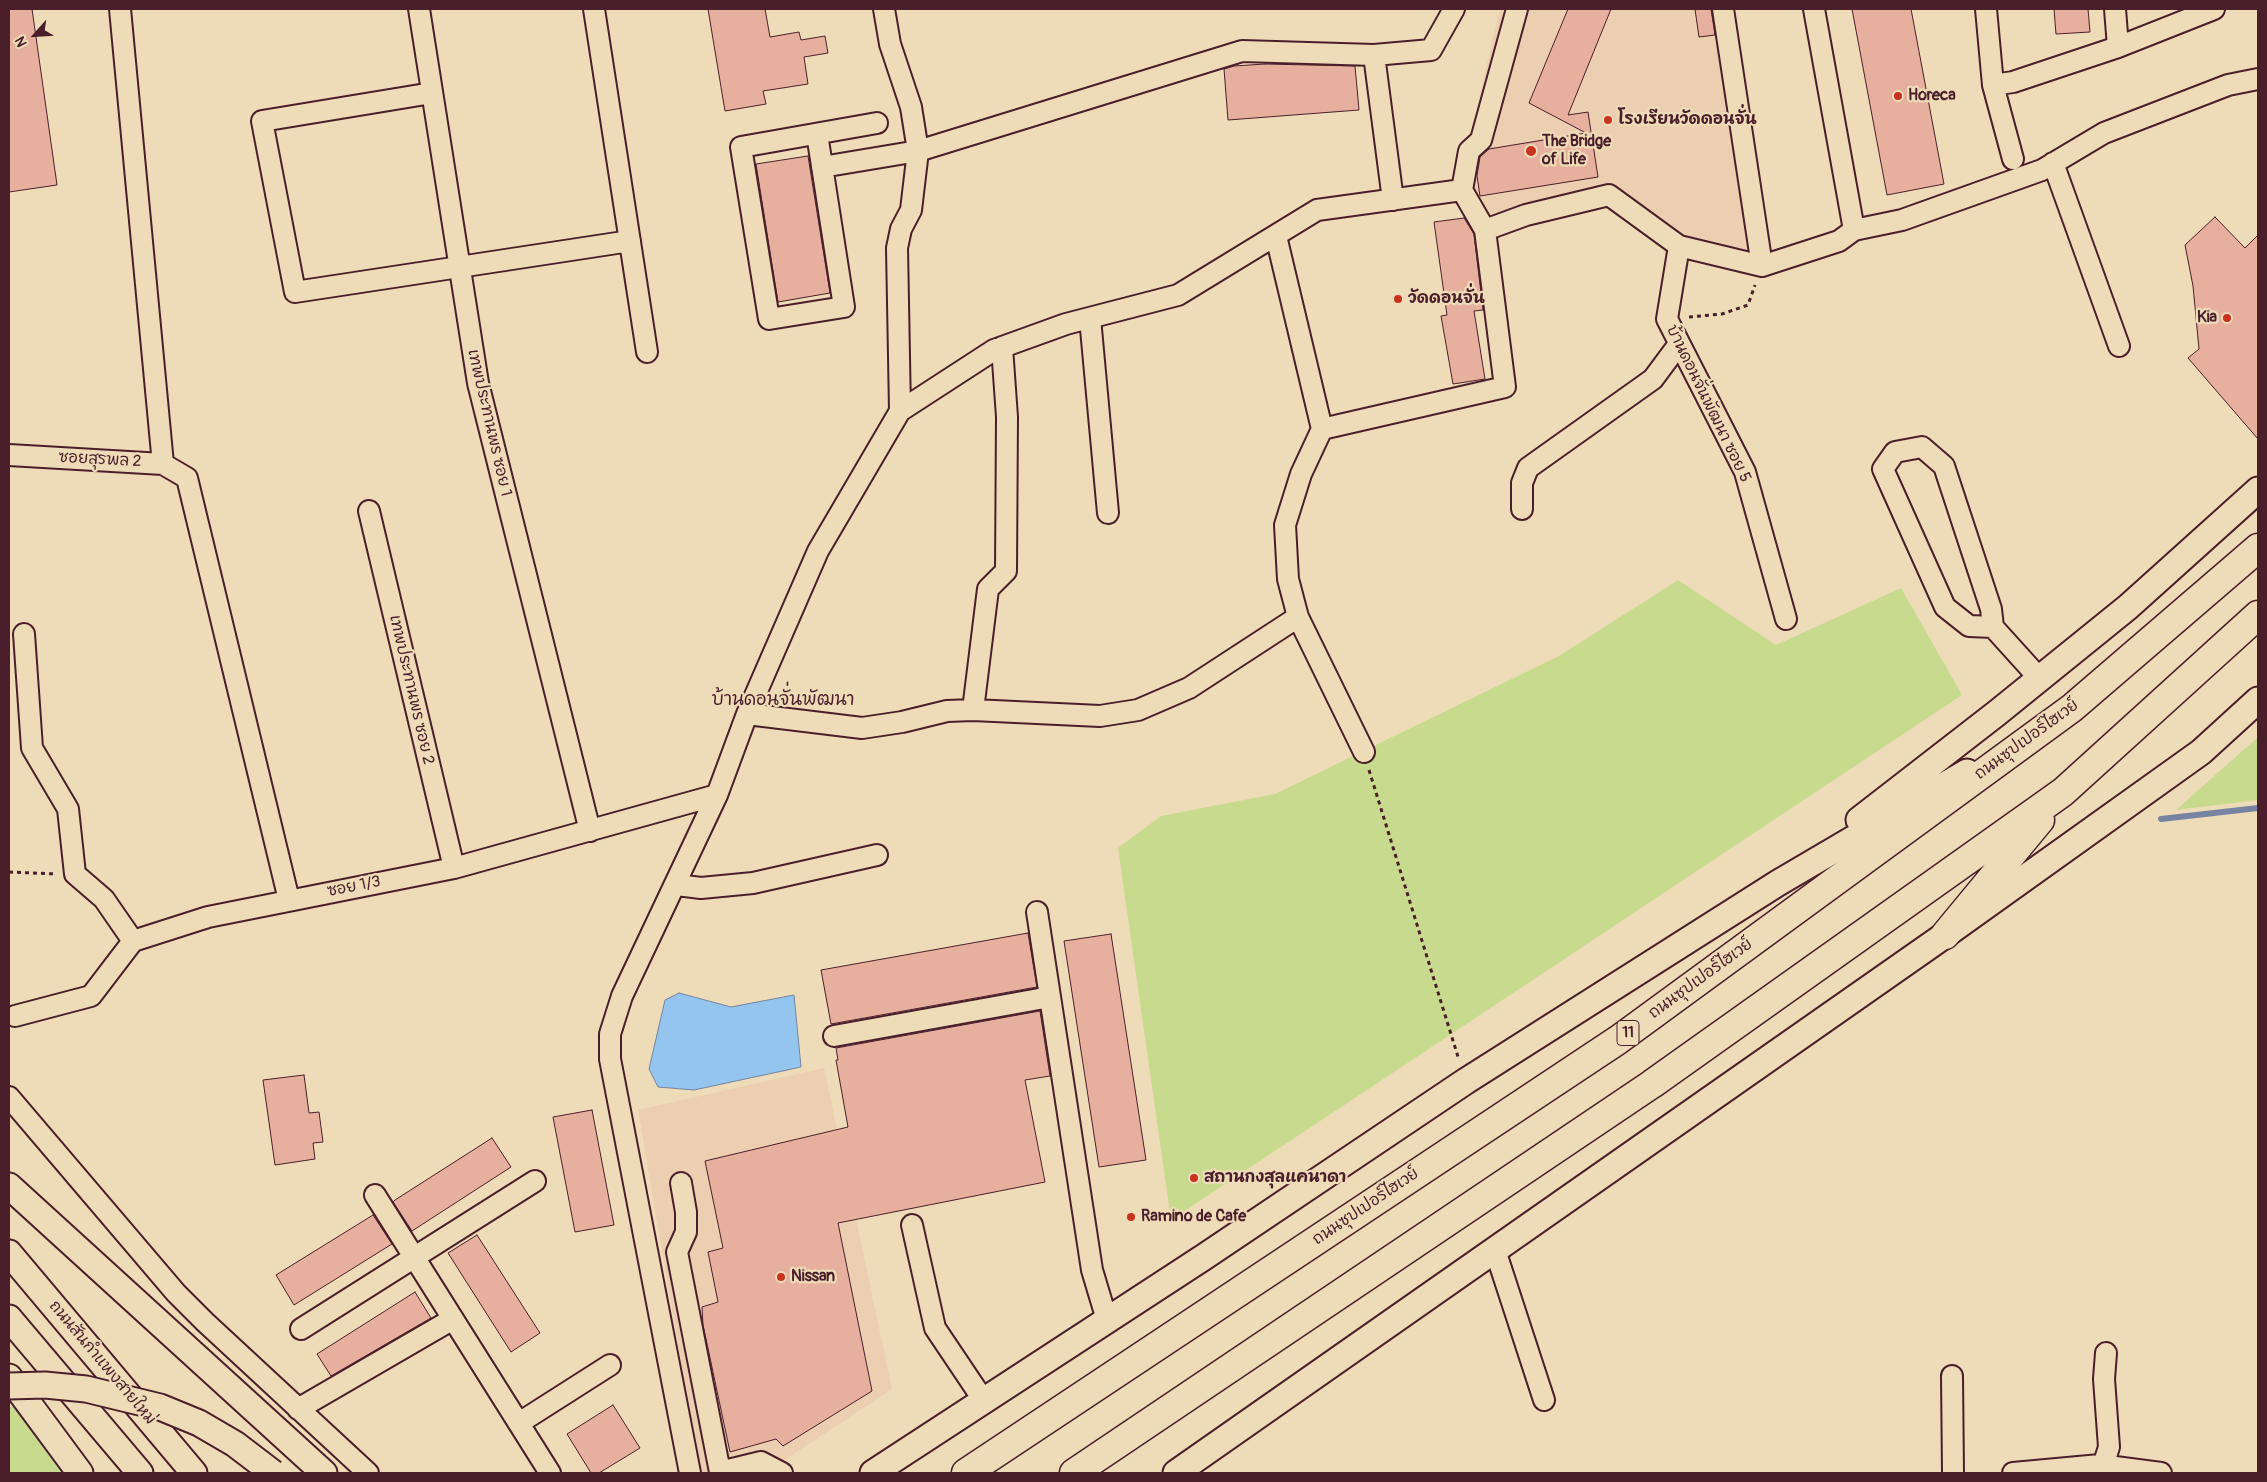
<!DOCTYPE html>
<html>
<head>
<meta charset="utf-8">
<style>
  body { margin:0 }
  #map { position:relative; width:2267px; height:1482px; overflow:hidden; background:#eedcb9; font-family:Pangolin,sans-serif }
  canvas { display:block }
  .frame { position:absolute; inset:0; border:10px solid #4a1f2b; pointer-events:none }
  .north { position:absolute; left:10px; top:10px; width:50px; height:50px; -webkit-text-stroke:4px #eedcb9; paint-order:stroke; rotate:244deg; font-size:14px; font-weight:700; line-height:20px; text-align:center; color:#4a1f2b }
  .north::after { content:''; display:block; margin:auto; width:18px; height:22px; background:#4a1f2b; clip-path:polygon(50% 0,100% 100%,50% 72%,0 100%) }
</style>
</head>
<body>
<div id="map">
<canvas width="2267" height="1482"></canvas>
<div class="frame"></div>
<div class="north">N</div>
</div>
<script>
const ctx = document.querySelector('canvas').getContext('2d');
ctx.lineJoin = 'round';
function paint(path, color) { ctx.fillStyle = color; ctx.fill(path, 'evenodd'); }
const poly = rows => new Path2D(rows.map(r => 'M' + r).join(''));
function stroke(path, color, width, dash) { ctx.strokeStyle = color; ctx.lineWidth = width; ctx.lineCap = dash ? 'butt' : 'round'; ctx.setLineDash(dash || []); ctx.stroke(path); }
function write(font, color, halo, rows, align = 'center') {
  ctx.font = font + ' Pangolin,"Playpen Sans Thai",sans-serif'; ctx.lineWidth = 4.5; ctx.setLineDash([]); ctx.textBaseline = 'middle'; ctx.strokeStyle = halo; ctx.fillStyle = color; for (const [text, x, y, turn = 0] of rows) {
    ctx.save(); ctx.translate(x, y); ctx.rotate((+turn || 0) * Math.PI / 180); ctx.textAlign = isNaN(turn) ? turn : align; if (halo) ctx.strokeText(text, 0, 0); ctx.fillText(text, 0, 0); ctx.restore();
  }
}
paint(poly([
  [1500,9,1727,9,1765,276,1682,240,1616,187,1479,217,1467,149],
  [824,1068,892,1389,765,1473,700,1473,638,1110]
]), '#ecceb1');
paint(poly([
  [1678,580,1776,645,1901,588,1962,695,1171,1220,1118,848,1161,816,1275,794,1559,656],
  [2258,737,2258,800,2176,810],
  [21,1405,64,1473,9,1473,9,1407]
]), '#c8da8e');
const water = poly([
  [679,993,731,1007,794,995,801,1067,694,1090,658,1087,649,1069,665,1000,679,993]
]);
paint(water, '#93c5ef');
stroke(water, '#7683a1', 1);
stroke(poly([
  [2161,819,2258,808]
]), '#7683a1', 6);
const building = poly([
  [9,9,32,9,57,185,9,192,9,9],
  [708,9,765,9,770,37,799,32,801,40,825,36,828,53,804,57,808,84,763,91,766,104,725,111,708,9],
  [1568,9,1611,9,1568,115,1588,112,1598,177,1480,196,1477,176,1480,157,1489,149,1586,133,1529,103,1568,9],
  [1695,9,1711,9,1715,35,1699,37,1695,9],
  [1852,9,1911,9,1944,184,1887,195,1852,9],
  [2054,9,2088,9,2090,32,2056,34,2054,9],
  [1265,64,1355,66,1359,110,1228,120,1224,69,1234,66,1265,64],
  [808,156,830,293,778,302,756,164,808,156],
  [2215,217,2245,248,2258,235,2258,439,2188,358,2199,349,2193,286,2185,245,2215,217],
  [1464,218,1474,234,1483,310,1474,311,1485,379,1453,384,1441,316,1447,315,1434,222,1464,218],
  [1028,933,1037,987,831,1024,821,970,1028,933],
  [1111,934,1146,1160,1099,1167,1064,941,1111,934],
  [1040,1011,1050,1076,1025,1080,1045,1182,838,1223,872,1391,783,1446,776,1439,730,1452,703,1325,702,1307,718,1302,708,1252,723,1248,705,1161,848,1127,836,1060,838,1060,836,1048,1040,1011],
  [304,1075,309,1113,319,1112,323,1142,313,1143,315,1159,275,1165,263,1080,304,1075],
  [592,1110,614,1225,575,1232,553,1117,592,1110],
  [492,1138,511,1167,412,1231,393,1202,395,1200,492,1138],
  [373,1215,392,1244,294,1305,276,1275,373,1215],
  [477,1235,540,1333,511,1352,448,1253,477,1235],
  [415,1292,431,1318,331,1376,317,1354,415,1292],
  [613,1405,640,1448,599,1473,591,1473,567,1434,613,1405]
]);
paint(building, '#e7af9e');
stroke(building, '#4a1f2b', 1);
const minor = poly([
  [120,9,163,464],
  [419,9,478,383,590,831],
  [594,9,647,352],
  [884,9,890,44,911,107,918,151,911,210,901,229,897,248,900,411],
  [1723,9,1762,266],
  [1814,9,1854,230],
  [1986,9,1993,85,2013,82,2118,47,2214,9],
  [2115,9,2118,47],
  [1374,55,1393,200],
  [1993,85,2013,159],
  [432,93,262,121,295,292,630,241],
  [817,134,844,307,769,319,741,147,877,123],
  [2053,163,2119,346],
  [822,167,918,151,1242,51,1374,55,1431,50,1454,9],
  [1462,190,1485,230],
  [1276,236,1322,429],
  [1679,246,1667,319,1745,472,1786,619],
  [1090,318,1108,513],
  [1322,429,1505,387,1485,230,1526,215,1609,195,1679,246,1762,266,1839,241,1854,230,1902,220,2042,170,2104,133,2228,85,2258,79],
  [1322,429,1301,474,1285,525,1288,579,1298,617,1364,752],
  [9,455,163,464,187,478,289,900],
  [1522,509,1522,483,1528,468,1653,379,1679,344],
  [369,511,454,868],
  [1993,627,1991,609,1944,466,1922,447,1895,452,1883,469,1945,607,1969,626,1993,627,2040,679],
  [24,634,32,748,68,809,75,874,104,899,133,941],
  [973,710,988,589,1006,571,1007,417,1002,347],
  [747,714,862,728,902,722,947,711,973,710,1100,716,1138,710,1189,688,1298,617],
  [677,885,701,888,753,883,877,855],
  [1037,912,1092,1270,1107,1320],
  [15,1016,91,996,133,941,208,917,454,868,717,795],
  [834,1036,1050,997],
  [9,1097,176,1293,205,1322,368,1473],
  [681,1183,686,1212,686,1232,677,1252,720,1472,761,1462,782,1473],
  [375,1195,550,1473],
  [912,1225,935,1328,984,1401],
  [1495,1250,1544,1400],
  [301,1329,535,1181],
  [1952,1376,1953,1473],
  [298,1409,453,1319],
  [519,1423,610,1365],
  [2103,1466,2109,1447,2104,1379,2106,1353],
  [690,1473,610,1059,610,1034,622,996,717,795,747,714,818,551,900,411,994,350,1066,324,1178,295,1317,210,1462,190,1469,151,1481,140,1517,9],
  [2013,1473,2100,1465,2161,1473]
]);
const major = poly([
  [1859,820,1997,713,2128,607,2258,490],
  [9,1186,324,1473],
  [9,1253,194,1473],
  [9,1318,140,1473],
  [9,1377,80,1473],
  [873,1473,1204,1257,1466,1081,1778,883,1967,772],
  [1176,1473,1945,935,2201,752,2258,700]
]);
const highway = poly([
  [1945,935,2040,820],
  [966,1473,1618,1040,2072,708,2258,548],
  [1074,1473,1652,1084,2063,792,2258,615]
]);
stroke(minor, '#4a1f2b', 24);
stroke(major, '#4a1f2b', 29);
stroke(highway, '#4a1f2b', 31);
stroke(poly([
  [1689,317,1722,314,1748,305,1755,285],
  [1369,770,1459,1060],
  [9,872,57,874]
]), '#4a1f2b', 3, [4, 4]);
stroke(minor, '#eedcb9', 20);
stroke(major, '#eedcb9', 25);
stroke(highway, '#eedcb9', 28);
const majorBridge = poly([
  [9,1386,45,1385,86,1389,160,1407,199,1423,235,1444,273,1473]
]);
stroke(majorBridge, '#4a1f2b', 29, []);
stroke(majorBridge, '#eedcb9', 25);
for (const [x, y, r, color] of [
  [1898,96,5,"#c8321e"],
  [1608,120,5,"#c8321e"],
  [1531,151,6,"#c8321e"],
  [1398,299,5,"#c8321e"],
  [2227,318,5,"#c8321e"],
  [1194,1178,5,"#c8321e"],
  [1131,1217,5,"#c8321e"],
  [781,1277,5,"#c8321e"]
]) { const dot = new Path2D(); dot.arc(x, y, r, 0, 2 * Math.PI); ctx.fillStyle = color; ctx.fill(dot); stroke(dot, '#eedcb9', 2); }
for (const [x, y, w] of [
  [1628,1033,22]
]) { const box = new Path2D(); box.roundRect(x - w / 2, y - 12.5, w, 25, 4); ctx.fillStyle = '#eedcb9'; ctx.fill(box); stroke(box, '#4a1f2b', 1); }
write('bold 15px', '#4a1f2b', null, [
  ["11",1628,1033]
]);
write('bold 16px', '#4a1f2b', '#eedcb9', [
  ["Horeca",1908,96],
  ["โรงเรียนวัดดอนจั่น",1618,120],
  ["The Bridge",1542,142],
  ["of Life",1542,160],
  ["วัดดอนจั่น",1408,299],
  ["Kia",2217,318,"right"],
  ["สถานกงสุลแคนาดา",1204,1178],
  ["Ramino de Cafe",1141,1217],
  ["Nissan",791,1277]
], 'left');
write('16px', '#4a1f2b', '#eedcb9', [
  ["บ้านดอนจั่นพัฒนา ซอย 5",1708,404,64],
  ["เทพประทานพร ซอย 1",489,423,77],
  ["ซอยสุรพล 2",100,460,3],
  ["เทพประทานพร ซอย 2",411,690,77],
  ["ถนนซุปเปอร์ไฮเวย์",2027,740,-36],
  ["ซอย 1/3",354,887,-11],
  ["ถนนซุปเปอร์ไฮเวย์",1701,979,-36],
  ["ถนนซุปเปอร์ไฮเวย์",1366,1207,-34],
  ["ถนนสันกำแพงสายใหม่",102,1363,50]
]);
write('18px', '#4a1f2b', '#eedcb9', [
  ["บ้านดอนจั่นพัฒนา",783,700]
]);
</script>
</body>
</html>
